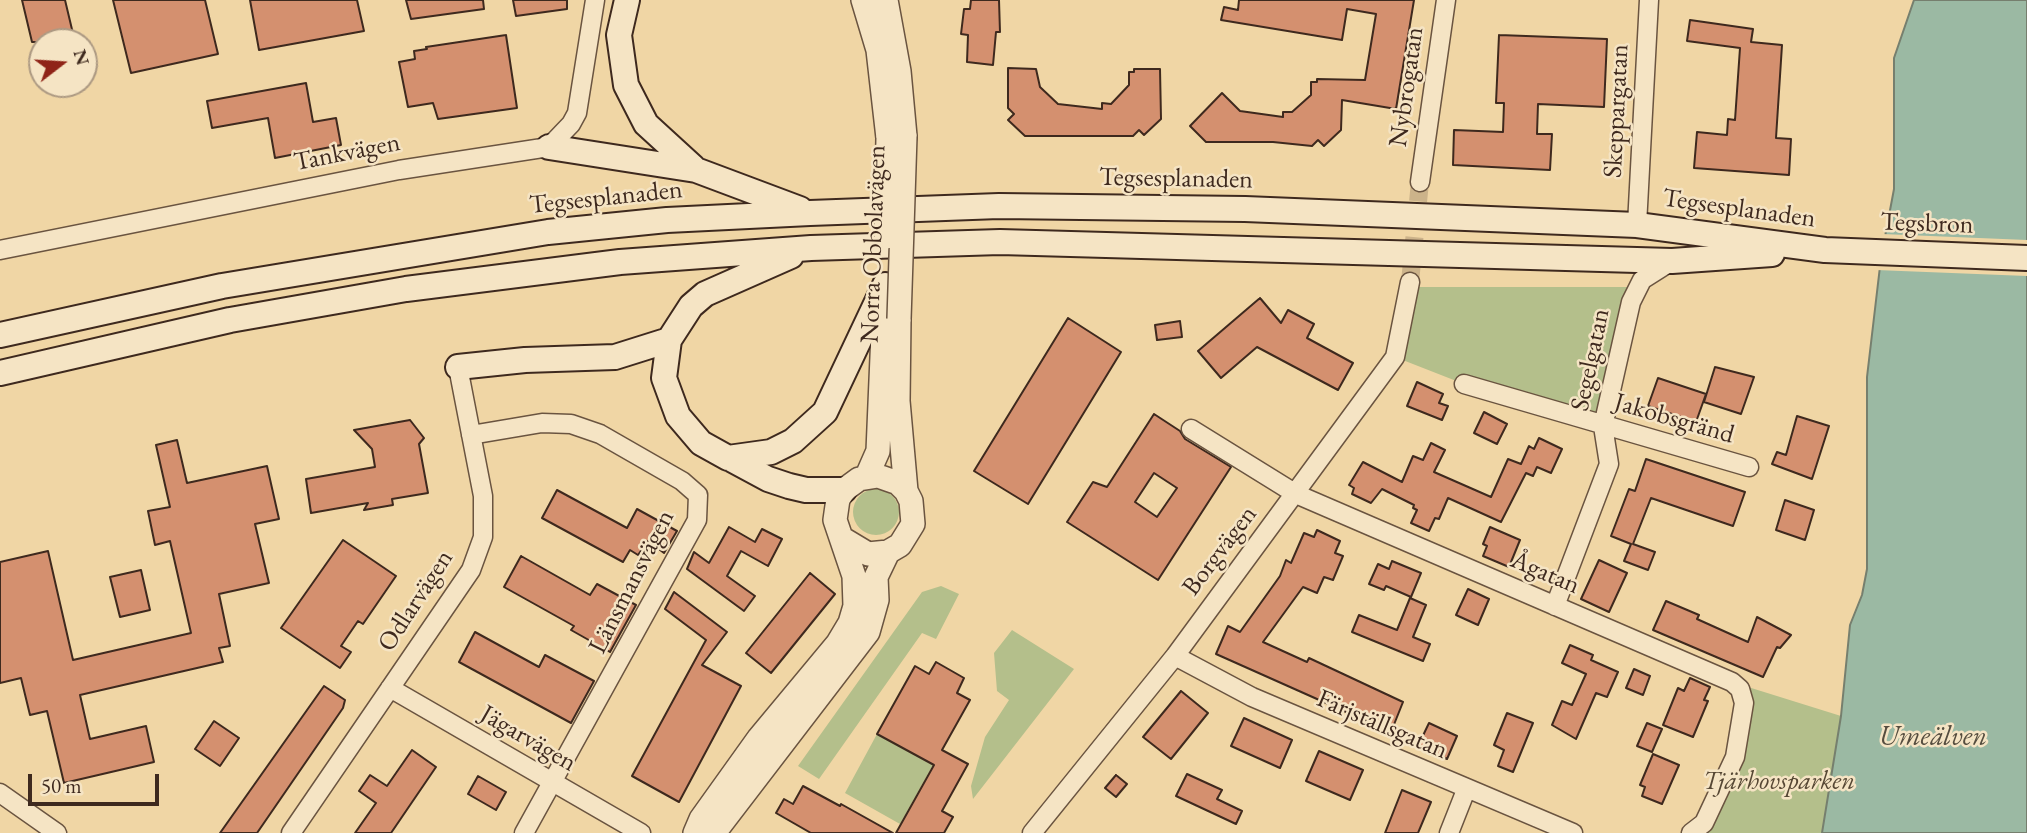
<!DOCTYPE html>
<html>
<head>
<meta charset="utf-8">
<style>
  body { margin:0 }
  #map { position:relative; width:2027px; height:833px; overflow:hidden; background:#f0d6a5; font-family:"EB Garamond",serif }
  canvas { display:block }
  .north { position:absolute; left:28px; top:28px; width:70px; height:70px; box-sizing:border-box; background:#f5e4c4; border:2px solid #ac9982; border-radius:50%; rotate:73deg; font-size:19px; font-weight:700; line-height:28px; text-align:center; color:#3e291e }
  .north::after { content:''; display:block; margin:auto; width:24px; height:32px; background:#8f2418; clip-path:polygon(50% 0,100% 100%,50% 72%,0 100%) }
  .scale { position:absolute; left:28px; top:774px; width:131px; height:32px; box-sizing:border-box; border:4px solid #3e291e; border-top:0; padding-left:9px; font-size:21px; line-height:24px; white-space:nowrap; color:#3e291e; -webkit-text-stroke:5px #f5e4c4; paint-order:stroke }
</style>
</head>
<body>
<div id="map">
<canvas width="2027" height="833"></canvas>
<div class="north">N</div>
<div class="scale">50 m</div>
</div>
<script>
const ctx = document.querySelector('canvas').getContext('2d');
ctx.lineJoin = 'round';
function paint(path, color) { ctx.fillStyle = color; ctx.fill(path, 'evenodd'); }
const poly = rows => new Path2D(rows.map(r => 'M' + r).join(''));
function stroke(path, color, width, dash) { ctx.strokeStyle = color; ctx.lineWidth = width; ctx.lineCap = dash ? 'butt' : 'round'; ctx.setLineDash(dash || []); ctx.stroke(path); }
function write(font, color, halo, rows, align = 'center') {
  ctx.font = font + ' "EB Garamond",serif'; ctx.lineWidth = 5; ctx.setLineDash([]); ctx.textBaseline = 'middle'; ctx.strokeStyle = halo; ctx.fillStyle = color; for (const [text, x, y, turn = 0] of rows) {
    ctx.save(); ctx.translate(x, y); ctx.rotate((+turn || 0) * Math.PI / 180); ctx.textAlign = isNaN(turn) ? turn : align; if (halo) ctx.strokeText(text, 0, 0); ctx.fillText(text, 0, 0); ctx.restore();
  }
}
paint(poly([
  [1409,287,1636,287,1603,426,1464,384,1395,357],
  '853 512a23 23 0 1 1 46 0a23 23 0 1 1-46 0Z',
  [941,586,959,594,936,639,922,633,819,779,798,766,922,592],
  [1012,630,1074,669,973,799,971,786,985,737,1009,700,997,691,994,653],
  [1732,682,1841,716,1822,833,1691,833,1704,823,1744,703],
  [877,734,933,765,900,824,845,793]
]), '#b4bf8b');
const water = poly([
  [1914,0,2027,0,2027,833,1822,833,1841,716,1850,625,1862,595,1867,569,1867,377,1881,258,1894,189,1894,58,1914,0]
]);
paint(water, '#9bb9a3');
stroke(water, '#767f6e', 2);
paint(poly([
  [1882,234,2027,240,2027,276,1876,270]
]), '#f0d6a5');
const building = poly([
  [22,0,65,0,75,42,32,42,22,0],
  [113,0,205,0,218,54,131,73,113,0],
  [250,0,357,0,364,31,259,50,250,0],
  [406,0,483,0,484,9,411,19,406,0],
  [513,0,567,0,567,9,516,16,513,0],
  [971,0,999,0,1000,32,996,32,993,65,967,62,968,35,961,34,964,9,970,9,971,0],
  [1239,0,1414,0,1396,109,1342,100,1341,130,1324,146,1318,140,1312,146,1273,142,1206,142,1190,126,1222,93,1240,111,1283,117,1283,112,1292,112,1311,95,1311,82,1317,82,1317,79,1365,80,1376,14,1347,9,1342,40,1221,20,1224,7,1238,10,1239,0],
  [1690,20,1753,29,1751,42,1782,45,1776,138,1791,139,1789,175,1694,168,1697,132,1727,135,1728,119,1735,120,1740,48,1687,41,1690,20],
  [506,35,517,108,438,119,433,103,408,107,399,62,415,59,414,51,427,49,426,47,506,35],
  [1499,35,1607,39,1604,107,1538,104,1537,134,1552,134,1550,170,1453,165,1454,130,1503,132,1504,103,1496,103,1499,35],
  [1008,68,1036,69,1040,87,1058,104,1102,109,1102,103,1111,104,1129,85,1129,72,1134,72,1134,69,1160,69,1161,119,1144,135,1139,130,1133,136,1025,136,1008,120,1014,114,1008,108,1008,68],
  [306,83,313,122,336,118,341,145,275,158,268,118,212,128,207,101,306,83],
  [1260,298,1281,323,1288,310,1314,324,1307,338,1353,363,1338,390,1257,347,1221,378,1198,351,1260,298],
  [1068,318,1121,352,1028,504,974,471,1068,318],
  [1180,321,1182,337,1157,340,1155,325,1180,321],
  [1715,367,1754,377,1741,414,1704,402,1715,367],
  [1658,378,1706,394,1696,422,1648,406,1658,378],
  [1417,382,1443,394,1439,403,1448,406,1442,420,1407,406,1417,382],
  [1484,412,1507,424,1497,444,1474,433,1484,412],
  [1154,414,1180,431,1185,439,1231,467,1158,580,1067,522,1093,482,1107,487,1154,414],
  [1154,473,1177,488,1157,517,1135,502,1154,473],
  [1797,416,1829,426,1812,479,1772,464,1777,452,1786,455,1797,416],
  [410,420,424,438,419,444,428,493,392,499,393,505,364,510,368,503,311,513,306,479,375,467,372,449,354,430,410,420],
  [1539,438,1562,449,1551,473,1537,467,1533,476,1526,473,1501,522,1448,498,1439,519,1435,518,1429,531,1411,523,1417,510,1413,508,1414,505,1382,489,1371,503,1352,494,1354,488,1349,485,1363,462,1402,482,1413,456,1423,460,1431,443,1445,450,1434,472,1491,497,1508,459,1521,464,1529,446,1534,449,1539,438],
  [177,440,187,483,267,466,279,519,255,524,269,583,219,594,230,646,219,648,223,662,80,695,90,739,146,726,154,762,64,783,47,711,30,715,21,678,0,683,0,562,48,551,73,660,191,633,170,541,155,545,148,511,170,507,156,445,177,440],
  [1646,459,1745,492,1733,526,1651,498,1633,544,1655,552,1648,570,1624,561,1631,544,1611,536,1629,489,1635,491,1646,459],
  [557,490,627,528,637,509,677,531,664,553,648,541,638,555,630,550,623,562,542,518,557,490],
  [1785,500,1814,510,1805,540,1776,530,1785,500],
  [729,527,755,542,762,529,782,539,768,566,741,551,727,576,755,596,744,611,687,569,694,552,709,563,729,527],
  [1490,527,1520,540,1509,567,1483,556,1487,546,1483,544,1490,527],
  [1317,530,1340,541,1335,553,1343,556,1333,580,1324,577,1317,593,1303,587,1263,642,1307,662,1309,658,1403,702,1391,732,1216,654,1228,626,1240,632,1280,576,1286,560,1291,563,1304,533,1314,537,1317,530],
  [343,540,396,576,363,624,358,621,341,646,351,652,340,668,281,628,343,540],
  [521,556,590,595,597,584,636,605,610,652,571,630,574,626,504,587,521,556],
  [1599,560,1627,573,1609,612,1581,599,1599,560],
  [1392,561,1421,573,1411,597,1386,586,1384,590,1369,584,1378,564,1389,569,1392,561],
  [141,570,150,610,120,617,110,577,141,570],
  [810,573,835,594,771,673,746,653,810,573],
  [1468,589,1489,599,1478,625,1456,615,1468,589],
  [674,592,727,632,702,665,741,686,679,802,632,776,706,640,665,609,674,592],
  [1410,598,1426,605,1413,637,1430,644,1423,661,1352,632,1359,615,1397,630,1410,598],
  [1666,601,1699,615,1697,619,1748,642,1757,617,1791,635,1780,648,1777,647,1763,677,1653,630,1666,601],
  [475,632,539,667,545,655,594,681,571,723,459,662,475,632],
  [1570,645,1593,655,1591,660,1618,672,1607,697,1596,693,1576,739,1552,725,1562,701,1572,705,1586,674,1562,663,1570,645],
  [936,662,964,678,957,693,970,700,942,750,968,764,942,811,953,817,944,833,896,833,934,765,877,734,915,666,929,674,936,662],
  [1634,669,1650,676,1643,695,1626,688,1634,669],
  [1690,678,1710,687,1704,700,1708,701,1693,737,1663,725,1678,688,1684,691,1690,678],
  [324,686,345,700,343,708,257,833,220,833,324,686],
  [1181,691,1208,713,1171,759,1143,737,1181,691],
  [1507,713,1533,723,1513,772,1498,766,1504,750,1494,745,1507,713],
  [1244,718,1292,740,1280,768,1231,746,1244,718],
  [214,721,239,738,220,766,195,749,214,721],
  [1429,723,1457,736,1447,759,1418,746,1429,723],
  [1647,723,1662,729,1652,752,1637,746,1647,723],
  [412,750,436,767,391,833,355,833,376,803,359,791,370,775,387,786,412,750],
  [1319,751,1363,770,1350,800,1306,781,1319,751],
  [1653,754,1679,765,1662,804,1642,796,1645,787,1640,785,1653,754],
  [1187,774,1222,790,1217,799,1242,811,1236,824,1176,796,1187,774],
  [1116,775,1127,784,1116,797,1105,788,1116,775],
  [478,776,506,792,496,810,468,794,478,776],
  [803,786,840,806,841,804,893,833,811,833,776,813,784,799,793,804,803,786],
  [1402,790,1431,802,1418,833,1385,833,1402,790]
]);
paint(building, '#d4906f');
stroke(building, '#3e291e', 2);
stroke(poly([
  [1410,282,1420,182]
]), '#ccb38a', 18, [18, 9]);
const minor = poly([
  [1420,182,1446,0],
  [1637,225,1649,0],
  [0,250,399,170,549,147,571,124,577,113,595,0],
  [1464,384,1749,467],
  [1191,429,1296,494,1732,682,1740,689,1744,703,1735,757,1704,823,1691,833],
  [471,435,542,423,571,424,600,434,682,481,698,495,697,520,524,833],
  [1555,606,1609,464,1603,426,1631,302,1642,280,1672,261],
  [1175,656,1252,697,1573,833],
  [390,688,641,833],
  [0,793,57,833],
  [291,833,471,570,483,537,483,496,458,367],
  [1032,833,1175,656,1395,357,1410,282],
  [1449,833,1466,790]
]);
const tertiary = poly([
  [863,0,878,50,888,138],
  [886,0,899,71,905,136],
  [899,319,898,401,906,491],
  [867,476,878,451,885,286],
  [695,833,701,819,759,738,838,643,850,623,855,606,854,576,835,520,838,499,844,490,859,479,878,476,898,483,906,491,911,501,913,524,900,545,888,552,868,554,843,539],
  [714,833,868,632,877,600,876,577,888,552]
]);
const secondary = poly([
  [627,0,619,35,626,85,646,124,693,167],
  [549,147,696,170,800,209],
  [791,256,705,294,691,306,669,340,664,378,678,416,701,443,728,458,771,452,793,441,825,412,885,285],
  [0,335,222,286,548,232,667,220,810,213,999,206,1245,209,1637,225,1825,250,2027,258],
  [458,367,525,360,615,357,669,340],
  [0,373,230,320,406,289,620,262,811,248,1000,242,1672,261,1772,254],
  [729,458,768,479,789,486,806,490,844,490]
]);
stroke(minor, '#6a5440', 21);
stroke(tertiary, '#6a5440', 26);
stroke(secondary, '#3e291e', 28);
stroke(minor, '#f5e4c4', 18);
stroke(tertiary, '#f5e4c4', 23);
stroke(secondary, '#f5e4c4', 24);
const tertiaryBridge = poly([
  [886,237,888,138],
  [899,319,905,136]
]);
stroke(tertiaryBridge, '#6a5440', 26, []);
stroke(tertiaryBridge, '#f5e4c4', 23);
write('26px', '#3e291e', '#f5e4c4', [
  ["Nybrogatan",1407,87,-82],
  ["Skeppargatan",1617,111,-87],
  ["Tankvägen",347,153,-11],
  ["Tegsesplanaden",1176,179,1],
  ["Tegsesplanaden",606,198,-6],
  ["Tegsesplanaden",1739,209,8],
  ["Tegsbron",1927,224,2],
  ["Norra Obbolavägen",874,244,-88],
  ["Segelgatan",1591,360,-78],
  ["Jakobsgränd",1674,419,16],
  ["Borgvägen",1220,551,-53],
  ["Ågatan",1545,573,23],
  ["Länsmansvägen",632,582,-63],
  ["Odlarvägen",416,601,-57],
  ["Färjställsgatan",1382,725,23],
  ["Jägarvägen",528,739,30]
]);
write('italic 26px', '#564734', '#f5e4c4', [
  ["Tjärhovsparken",1779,782]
]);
write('italic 28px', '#554d3f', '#f5e4c4', [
  ["Umeälven",1933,737]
]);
</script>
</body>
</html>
